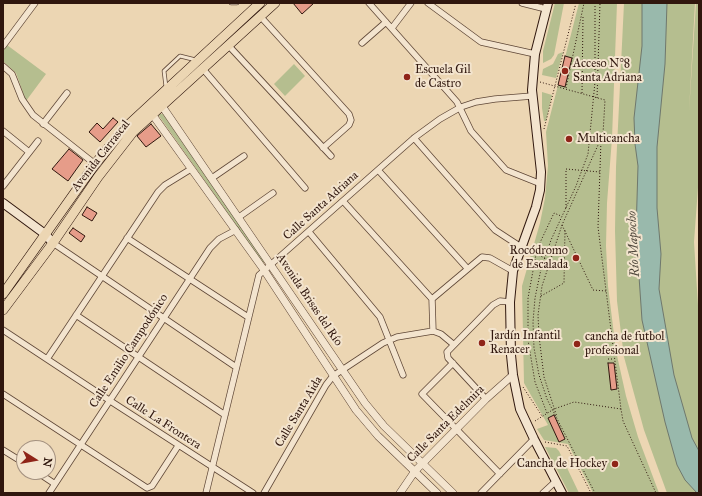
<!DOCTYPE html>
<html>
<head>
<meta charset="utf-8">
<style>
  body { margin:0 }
  #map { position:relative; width:702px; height:496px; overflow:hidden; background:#ecd6b3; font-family:"IM FELL Great Primer",serif }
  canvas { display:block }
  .frame { position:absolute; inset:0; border:4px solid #30170e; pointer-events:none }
  .north { position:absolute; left:16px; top:440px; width:40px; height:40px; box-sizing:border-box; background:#f3e4ce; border:1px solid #a59281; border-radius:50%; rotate:101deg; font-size:11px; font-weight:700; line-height:16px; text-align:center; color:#30170e }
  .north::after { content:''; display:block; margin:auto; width:14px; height:18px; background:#8f2418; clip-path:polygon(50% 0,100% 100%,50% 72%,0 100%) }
</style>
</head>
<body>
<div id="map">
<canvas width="702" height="496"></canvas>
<div class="frame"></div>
<div class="north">N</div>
</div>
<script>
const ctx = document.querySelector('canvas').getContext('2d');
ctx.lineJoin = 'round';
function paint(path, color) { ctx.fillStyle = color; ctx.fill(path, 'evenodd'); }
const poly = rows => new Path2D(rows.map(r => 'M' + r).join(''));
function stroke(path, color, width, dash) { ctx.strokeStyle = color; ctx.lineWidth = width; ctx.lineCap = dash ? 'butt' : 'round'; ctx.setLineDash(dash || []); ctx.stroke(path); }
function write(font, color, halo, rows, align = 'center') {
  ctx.font = font + ' "IM FELL Great Primer",serif'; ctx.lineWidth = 4; ctx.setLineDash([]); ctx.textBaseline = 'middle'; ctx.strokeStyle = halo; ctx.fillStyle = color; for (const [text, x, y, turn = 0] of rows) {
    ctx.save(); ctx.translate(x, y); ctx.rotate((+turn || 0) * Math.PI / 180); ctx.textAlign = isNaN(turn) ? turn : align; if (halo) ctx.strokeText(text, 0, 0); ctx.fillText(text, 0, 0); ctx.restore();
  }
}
paint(poly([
  [555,3,564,3,554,55,551,59,543,63,543,51],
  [579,3,617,3,612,138,607,203,606,246,608,286,616,351,626,396,638,437,659,493,593,493,568,444,544,440,537,429,548,425,524,383,522,286,540,223,545,198,548,166,546,132],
  [624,3,695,3,689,112,696,3,699,3,699,174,694,242,699,321,699,493,667,493,644,430,624,357,617,301,615,231,616,167],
  [7,45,46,74,26,101,16,73,3,61,3,50],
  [563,52,556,78,542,75,543,69,553,64,558,54],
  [294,64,305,76,285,96,274,84],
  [542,92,552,95,546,121,544,121,542,108],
  [159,114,163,114,265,261,263,263,159,116],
  [545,447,556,448,559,451,579,493,569,493]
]), '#b5be8f');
const water = poly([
  [642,3,667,3,665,64,657,147,657,208,661,254,659,289,674,375,692,438,699,451,699,493,697,493,685,480,677,465,665,422,642,320,636,233,638,166,635,144,634,118,642,46,642,3]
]);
paint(water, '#99b9ac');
stroke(water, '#6f786d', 1);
const building = poly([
  [293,3,314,3,302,14,293,3],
  [565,56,572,58,565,87,558,85,565,56],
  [113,118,118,122,100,142,89,132,97,123,103,129,113,118],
  [151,124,161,136,146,147,137,136,151,124],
  [69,149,83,160,68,181,52,169,69,149],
  [87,207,97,213,92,221,82,215,87,207],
  [73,228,85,236,81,242,69,233,73,228],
  [608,363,614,363,617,389,611,390,608,363],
  [554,415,565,439,559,442,548,418,554,415]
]);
paint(building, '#e69c89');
stroke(building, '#30170e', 1);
const service = poly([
  [231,3,237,3],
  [166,87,164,71,180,56,196,60]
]);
const minor = poly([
  [369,3,457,102,471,131,506,170,541,184],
  [428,3,481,42,535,54],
  [522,3,546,9],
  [260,16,349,114,351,120,349,125,323,148],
  [392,28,411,3],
  [362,43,386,22],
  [228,45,331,156],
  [3,46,35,3],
  [3,66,12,74,22,99,33,115,95,164],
  [203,69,305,188],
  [43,124,67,93],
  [3,131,29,152],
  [414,138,495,230,521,247],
  [378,170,467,268],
  [212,178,244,156],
  [3,186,38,141],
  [343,201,432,299,433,331],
  [239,217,273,193],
  [309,232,380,317,403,375],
  [127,238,248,317],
  [53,243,236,367],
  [432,299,482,257,490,258,513,271],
  [76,315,225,415],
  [3,330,115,404,253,493],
  [47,359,158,192,165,185,191,169],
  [453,363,422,394,500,474],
  [3,394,147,488,152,486,178,446],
  [486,399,448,358,447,352,493,305,500,301,510,302],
  [3,450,24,463],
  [37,472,55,484],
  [49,493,210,248,219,239,236,230],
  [206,493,259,275,414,138,440,119,461,107,476,102,495,99,532,96],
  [264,493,326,385,333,376,383,343,397,337,433,331,441,334,453,344],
  [481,493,534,439],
  [543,493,556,481]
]);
const tertiary = poly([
  [162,106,365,403,384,426,453,493],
  [152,114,264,270,356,410,378,436,437,493],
  [400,493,415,471,486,399,513,375]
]);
const secondary = poly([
  [548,3,535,54,532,90,541,172,540,190,536,207,513,271,510,302,511,355,513,375,520,409,534,439,562,493],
  [3,203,45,234,53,243]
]);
const primary = poly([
  [3,294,95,164,125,128,260,3],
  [3,310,53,243,98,177,133,132,275,3]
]);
stroke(service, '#5f4737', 4.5);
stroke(minor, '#5f4737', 7);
stroke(tertiary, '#5f4737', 8);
stroke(secondary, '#30170e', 10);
stroke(primary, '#30170e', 10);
stroke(poly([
  [595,3,595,82,588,154,576,186,551,240,541,269,535,298,533,322,534,348,539,375,547,399,595,493],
  [540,82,605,100,603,134,562,225,542,286,538,315,539,336,544,377,557,417],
  [566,88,584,3],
  [582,93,583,17],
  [597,98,600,3],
  [544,129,576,3],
  [601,140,598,227,621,409,623,421,656,493],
  [566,208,566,169,600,172],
  [562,225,593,290,606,291],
  [536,254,549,260],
  [541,296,564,283,565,230],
  [528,338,539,340],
  [608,359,613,359],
  [523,387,542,416],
  [547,413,535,382,528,340,528,298,537,249,554,213,561,216],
  [535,421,554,409,574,402,621,409],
  [545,442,567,446,591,493]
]), '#30170e', 1, [1, 2]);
stroke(service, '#f3e4ce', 3);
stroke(minor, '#f3e4ce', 5.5);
stroke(tertiary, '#f3e4ce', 7);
stroke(secondary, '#f3e4ce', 8);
stroke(primary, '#ecd6b3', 9);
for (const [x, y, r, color] of [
  [565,71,4,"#8f2418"],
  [407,77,4,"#8f2418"],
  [569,139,4,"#8f2418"],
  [576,258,4,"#8f2418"],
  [482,343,4,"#8f2418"],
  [577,344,4,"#8f2418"],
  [615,464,4,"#8f2418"]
]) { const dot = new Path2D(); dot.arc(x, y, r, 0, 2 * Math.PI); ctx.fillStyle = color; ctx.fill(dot); stroke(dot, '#f3e4ce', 1.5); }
write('12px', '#30170e', '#f3e4ce', [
  ["Acceso N°8",573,64],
  ["Santa Adriana",573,78],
  ["Escuela Gil",415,70],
  ["de Castro",415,84],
  ["Multicancha",577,139],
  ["Rocódromo",568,251,"right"],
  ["de Escalada",568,265,"right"],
  ["Jardín Infantil",490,336],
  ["Renacer",490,350],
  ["cancha de futbol",585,337],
  ["profesional",585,351],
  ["Cancha de Hockey",607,464,"right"]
], 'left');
write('12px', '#30170e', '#f3e4ce', [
  ["Avenida Carrascal",101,156,-52],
  ["Calle Santa Adriana",321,206,-42],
  ["Avenida Brisas del Río",309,300,56],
  ["Calle Emilio Campodónico",129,351,-57],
  ["Calle Santa Aida",299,412,-59],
  ["Calle La Frontera",163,423,33],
  ["Calle Santa Edelmira",446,424,-45]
]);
write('italic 13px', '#50483d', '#f3e4ce', [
  ["Río Mapocho",634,244,-93]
]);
</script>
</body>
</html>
